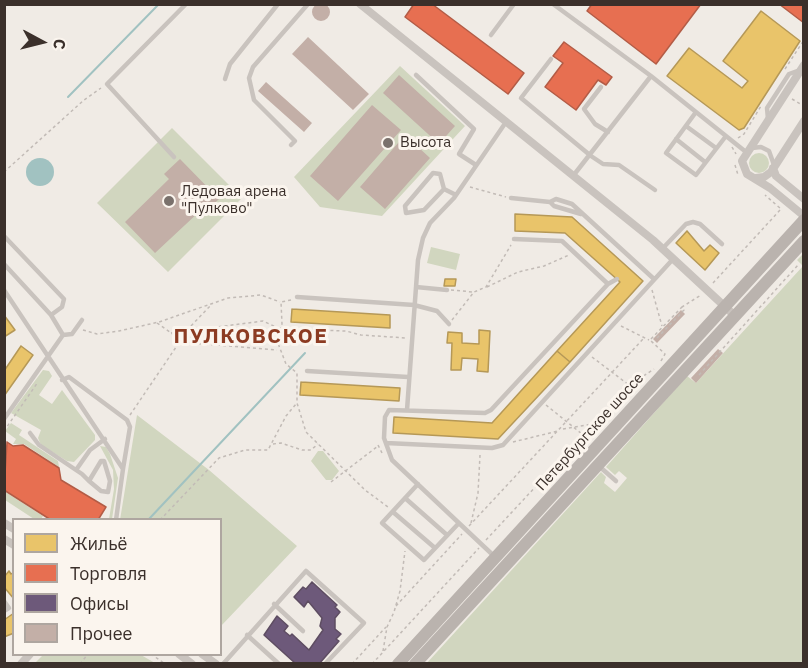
<!DOCTYPE html>
<html>
<head>
<meta charset="utf-8">
<style>
  body { margin:0 }
  #map { position:relative; width:808px; height:668px; overflow:hidden; background:#f0ebe5; font-family:"IBM Plex Sans",sans-serif }
  canvas { display:block }
  .frame { position:absolute; inset:0; border:6px solid #3b302b; pointer-events:none }
  .legend { position:absolute; left:12px; top:518px; width:210px; height:138px; box-sizing:border-box; background:#fbf5ee; border:2px solid #aea6a0; margin:0; padding:8px 10px; list-style:none; font-size:18px; color:#3b302b }
  .legend li { display:flex; align-items:center; gap:12px; height:30px }
  .legend b { width:30px; border:2px solid #aea6a0 }
  .north { position:absolute; left:12px; top:12px; width:60px; height:60px; -webkit-text-stroke:4px #fbf5ee; paint-order:stroke; rotate:97deg; font-size:16px; font-weight:700; line-height:24px; text-align:center; color:#3b302b }
  .north::after { content:''; display:block; margin:auto; width:21px; height:27px; background:#3b302b; clip-path:polygon(50% 0,100% 100%,50% 72%,0 100%) }
</style>
</head>
<body>
<div id="map">
<canvas width="808" height="668"></canvas>
<div class="frame"></div>
<ul class="legend">
<li><b style="height:16px;background:#e9c46a"></b>Жильё</li>
<li><b style="height:16px;background:#e76f51"></b>Торговля</li>
<li><b style="height:16px;background:#6d597a"></b>Офисы</li>
<li><b style="height:16px;background:#c3afa7"></b>Прочее</li>
</ul>
<div class="north">С</div>
</div>
<script>
const ctx = document.querySelector('canvas').getContext('2d');
ctx.lineJoin = 'round';
function paint(path, color) { ctx.fillStyle = color; ctx.fill(path, 'evenodd'); }
const poly = rows => new Path2D(rows.map(r => 'M' + r).join(''));
function stroke(path, color, width, dash) { ctx.strokeStyle = color; ctx.lineWidth = width; ctx.lineCap = dash ? 'butt' : 'round'; ctx.setLineDash(dash || []); ctx.stroke(path); }
function write(font, color, halo, rows, align = 'center') {
  ctx.font = font + ' "IBM Plex Sans",sans-serif'; ctx.lineWidth = 6; ctx.setLineDash([]); ctx.textBaseline = 'middle'; ctx.strokeStyle = halo; ctx.fillStyle = color; for (const [text, x, y, turn = 0] of rows) {
    ctx.save(); ctx.translate(x, y); ctx.rotate((+turn || 0) * Math.PI / 180); ctx.textAlign = isNaN(turn) ? turn : align; if (halo) ctx.strokeText(text, 0, 0); ctx.fillText(text, 0, 0); ctx.restore();
  }
}
paint(poly([
  [400,66,465,126,382,216,320,207,294,177],
  [172,128,242,198,168,272,97,203],
  '749 163a10 10 0 1 1 20 0a10 10 0 1 1-20 0Z',
  [431,247,460,254,456,270,427,263],
  [803,254,803,663,426,664,601,472,606,477,604,483,615,492,627,478,619,471,615,475,606,467,687,376,696,383,803,266,797,260],
  [43,370,49,371,52,376,39,395,52,404,62,390,95,435,95,440,74,462,67,461,41,445,38,438,41,430,11,413],
  [137,415,209,470,297,546,221,626,220,520,120,520],
  [11,423,22,430,19,435,58,461,59,467,24,444,13,444,16,439,5,431],
  [100,446,106,447,110,454,118,478,112,519,109,519,114,489,113,470],
  [318,451,323,451,339,471,332,480,326,480,311,461],
  [4,491,43,516,41,519,34,519,5,500],
  [43,655,141,655,155,663,35,663]
]), '#d1d6bf');
paint(poly([
  '26 172a14 14 0 1 1 28 0a14 14 0 1 1-28 0Z'
]), '#a1c2c1');
const homes = poly([
  [761,11,800,41,744,128,739,130,667,76,689,48,742,88,748,81,723,61,761,11],
  [515,214,572,217,643,281,570,362,557,351,620,282,565,233,515,231,515,214],
  [687,231,704,251,710,245,719,253,705,270,676,243,687,231],
  [445,279,456,279,455,286,444,286,445,279],
  [292,309,390,315,390,328,291,322,292,309],
  [4,315,15,330,4,337,4,315],
  [479,330,490,331,488,372,477,371,478,359,462,358,461,370,451,370,452,343,447,343,448,332,462,333,462,343,479,344,479,330],
  [21,346,33,355,4,396,4,371,21,346],
  [557,351,570,362,498,439,393,433,394,417,492,423,557,351],
  [301,382,400,388,399,401,300,395,301,382],
  [9,571,11,574,14,572,14,599,4,587,4,577,9,571],
  [14,613,14,633,4,637,4,620,14,613]
]);
paint(homes, '#e9c46a');
stroke(homes, '#b59857', 1.5);
const shops = poly([
  [414,4,432,4,524,73,508,94,405,17,414,4],
  [592,4,701,4,656,64,587,11,592,4],
  [779,4,804,4,804,23,779,4],
  [564,42,612,77,606,85,598,80,576,110,545,87,563,63,553,56,564,42],
  [7,442,13,446,23,445,59,468,61,480,106,507,98,520,51,520,4,490,7,442]
]);
paint(shops, '#e76f51');
stroke(shops, '#b35c46', 1.5);
const offices = poly([
  [312,582,337,605,335,607,340,612,335,618,335,629,341,634,336,639,339,641,319,664,296,664,264,635,277,616,288,626,284,631,290,636,292,634,309,650,323,630,320,626,322,618,308,601,304,607,294,597,303,587,306,589,312,582]
]);
paint(offices, '#6d597a');
stroke(offices, '#5e4d62', 1.5);
stroke(poly([
  [68,97,159,4],
  [149,519,305,353]
]), '#a1c2c1', 2);
paint(poly([
  '312 12a9 9 0 1 1 18 0a9 9 0 1 1-18 0Z',
  [308,37,369,94,353,110,292,54],
  [399,75,455,126,439,144,383,93],
  [266,82,312,123,304,132,258,91],
  [372,105,401,130,338,201,310,176],
  [405,135,430,158,385,209,360,187],
  [180,159,219,199,203,214,200,211,155,253,125,222,169,179,164,174],
  [681,310,685,314,657,343,653,339],
  [718,349,723,353,696,383,691,378]
]), '#c3afa7');
stroke(poly([
  [785,69,804,40],
  [792,99,804,106],
  [738,138,744,134,761,106],
  [732,147,736,154],
  [735,165,738,175],
  [4,172,84,100,101,88],
  [470,187,506,197],
  [713,283,781,209,765,195],
  [487,287,518,272,544,266,569,255],
  [451,290,473,292],
  [652,290,662,326],
  [291,300,281,302,282,324,276,338,286,364,297,373,297,403,306,432,365,490,388,507],
  [452,320,474,292,486,287,511,245],
  [157,323,181,340,191,343,277,350],
  [621,326,649,340],
  [83,330,97,334,119,331,159,322,228,298,261,295,280,302],
  [171,333,263,321,280,329,346,331,361,335,406,338],
  [657,338,684,310,682,307,701,295],
  [592,357,629,385],
  [661,361,665,354,650,340,682,307],
  [699,375,798,265],
  [546,405,582,434],
  [130,415,189,328,212,304],
  [563,429,593,424],
  [4,431,38,382],
  [513,442,558,431],
  [273,444,281,443,302,450,311,450,318,444],
  [378,445,382,453],
  [331,482,378,446],
  [160,520,219,458,245,450,268,450,286,416,296,404],
  [471,523,478,493,480,455],
  [469,526,644,338],
  [486,540,630,385,654,369],
  [396,606,462,534],
  [383,651,387,627,394,612,400,591,405,551],
  [151,654,165,664],
  [80,664,88,654],
  [352,664,386,627],
  [372,664,479,548]
]), '#c2bbb6', 1.5, [3, 3]);
stroke(poly([
  [553,4,651,76,746,152],
  [491,35,514,4],
  [551,59,521,98,591,156,603,164,619,165,655,190],
  [416,75,474,129,459,154,476,165],
  [225,79,230,64,278,4],
  [601,87,584,109,595,124,608,132],
  [696,112,666,153,696,175,726,136],
  [768,119,767,108,789,74,800,70],
  [686,126,716,148],
  [676,139,705,162],
  [291,145,295,141,254,100,249,78,253,67,308,4],
  [752,148,761,147,769,151,774,165],
  [174,157,107,84,186,4],
  [573,176,651,76],
  [444,189,424,210,406,213,405,206,433,173,440,174,444,189,456,195],
  [511,198,550,202,554,206,581,214],
  [550,202,556,199,572,204,654,279],
  [4,236,64,299,62,307,51,315],
  [663,248,686,224,693,222,700,224,722,244],
  [4,264,51,315,63,335,4,419],
  [608,284,617,279],
  [416,287,447,290],
  [4,290,123,469,116,520],
  [297,297,414,305,437,311,449,324],
  [63,335,72,334,82,320],
  [307,371,408,377],
  [62,380,69,377,127,420,130,427,123,469],
  [407,410,418,260,423,238,430,223,454,198,506,122],
  [30,433,39,445,76,470],
  [386,443,492,448,503,445,674,258],
  [600,467,616,481],
  [89,481,101,461,104,461,110,481,108,492,101,491,89,481,82,474,76,470,90,450,105,439],
  [418,484,382,523,424,560,459,523],
  [405,498,447,535],
  [393,512,435,548],
  [495,557,392,460,384,438,385,417,389,410,485,413,491,410,608,284,562,241,514,239],
  [4,601,9,608,4,611],
  [274,604,303,631],
  [247,635,279,664],
  [223,664,306,571,364,623,325,664]
]), '#c9c3be', 4.5);
stroke(poly([
  [360,4,653,240,735,316],
  [804,65,742,161,747,174,770,188,804,216],
  [773,168,776,176,804,199],
  [756,178,764,177,771,172,804,121],
  [4,523,14,529],
  [4,539,14,545],
  [179,654,192,664],
  [202,654,216,664],
  [21,664,30,654]
]), '#c9c3be', 8);
stroke(poly([
  [398,664,804,220],
  [415,664,804,241]
]), '#bab3ae', 12);
for (const [x, y, r, color] of [
  [388,143,6,"#7a716c"],
  [169,201,6,"#7a716c"]
]) { const dot = new Path2D(); dot.arc(x, y, r, 0, 2 * Math.PI); ctx.fillStyle = color; ctx.fill(dot); stroke(dot, '#fbf5ee', 2); }
write('15px', '#3b302b', '#fbf5ee', [
  ["Высота",400,143],
  ["Ледовая арена",181,192],
  ["\"Пулково\"",181,209]
], 'left');
write('15px', '#3b302b', '#fbf5ee', [
  ["Петербургское шоссе",590,432,-48]
]);
ctx.letterSpacing = '1.5px';
write('bold 21px', '#8c3b22', '#fbf5ee', [
  ["ПУЛКОВСКОЕ",251,337]
]);
ctx.letterSpacing = '0px';
</script>
</body>
</html>
